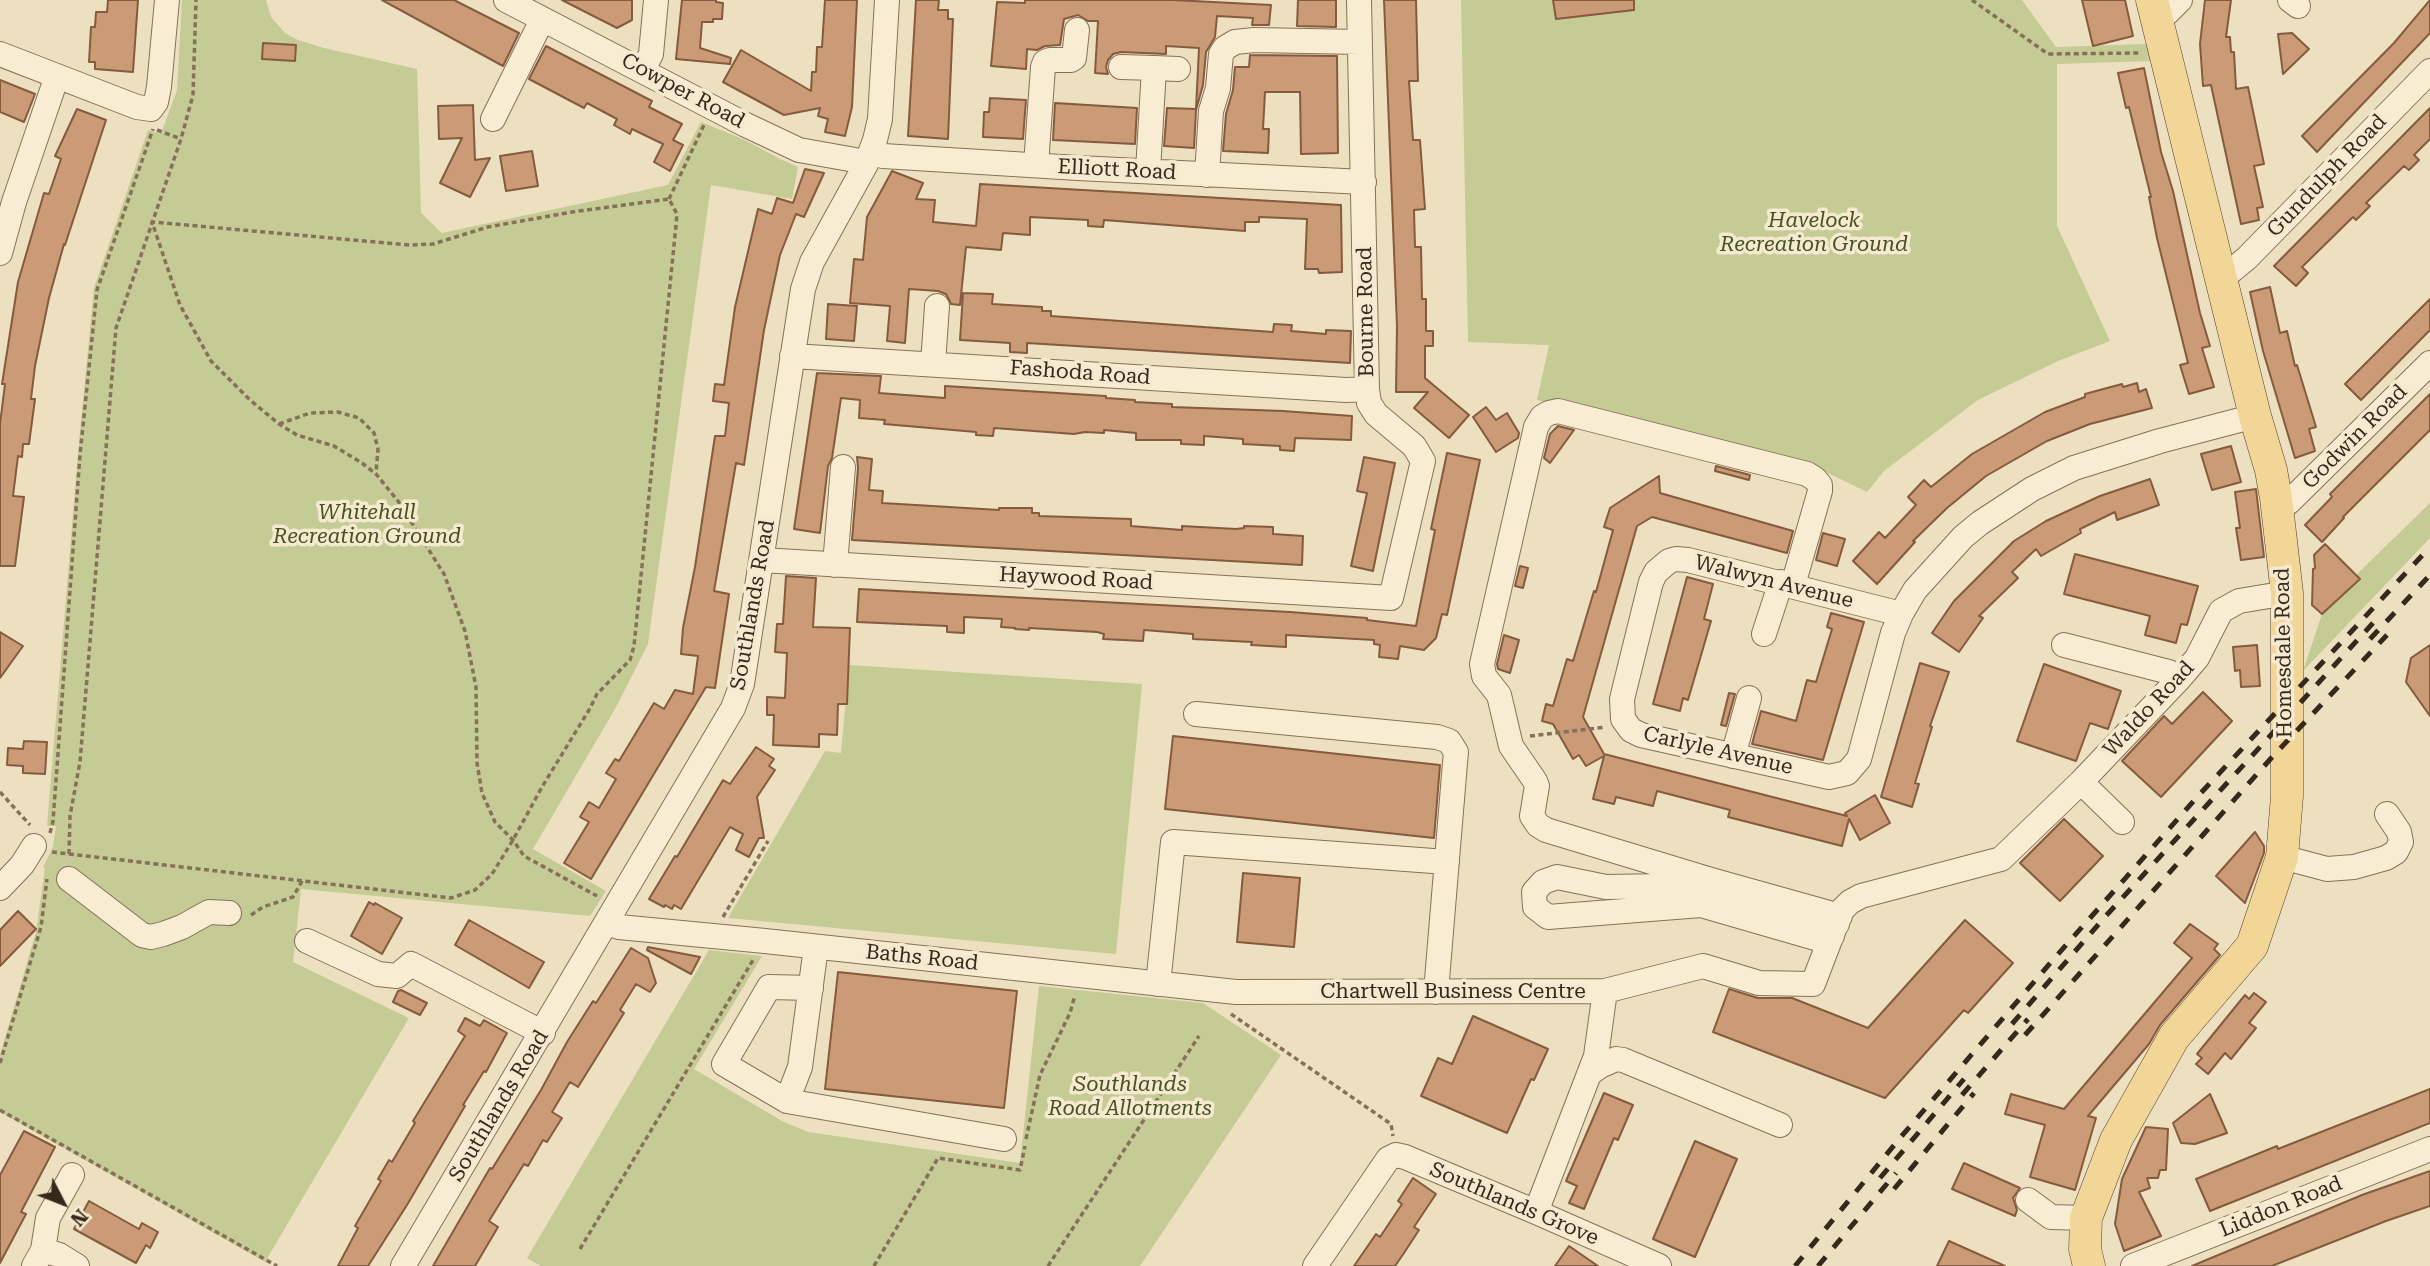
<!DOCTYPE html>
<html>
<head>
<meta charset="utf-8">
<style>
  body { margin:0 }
  #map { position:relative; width:2430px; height:1266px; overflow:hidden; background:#ede0c0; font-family:"Roboto Serif",serif }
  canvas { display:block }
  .north { position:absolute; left:28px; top:1168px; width:70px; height:70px; -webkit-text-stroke:5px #f5eacf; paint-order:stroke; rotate:132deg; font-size:19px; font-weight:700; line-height:28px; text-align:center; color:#36291c }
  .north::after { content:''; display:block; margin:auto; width:24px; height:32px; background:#36291c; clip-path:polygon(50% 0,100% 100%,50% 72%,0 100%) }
</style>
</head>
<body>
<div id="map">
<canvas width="2430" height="1266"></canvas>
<div class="north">N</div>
</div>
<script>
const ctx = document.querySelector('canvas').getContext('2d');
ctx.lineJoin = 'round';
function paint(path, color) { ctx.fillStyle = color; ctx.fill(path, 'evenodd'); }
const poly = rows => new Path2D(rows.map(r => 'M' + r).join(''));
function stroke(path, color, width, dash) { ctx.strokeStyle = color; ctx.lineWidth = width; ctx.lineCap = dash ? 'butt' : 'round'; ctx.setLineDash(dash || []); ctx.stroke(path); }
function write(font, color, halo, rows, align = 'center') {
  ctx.font = font + ' "Roboto Serif",serif'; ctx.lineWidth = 7; ctx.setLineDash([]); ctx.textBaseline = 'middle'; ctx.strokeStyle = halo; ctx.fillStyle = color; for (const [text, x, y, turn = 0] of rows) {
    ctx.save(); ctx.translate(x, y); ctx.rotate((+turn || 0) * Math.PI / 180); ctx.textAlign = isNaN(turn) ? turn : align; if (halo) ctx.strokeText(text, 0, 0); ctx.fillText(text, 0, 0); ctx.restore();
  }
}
paint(poly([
  [182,0,266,0,271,17,285,33,298,40,324,48,417,69,421,213,442,233,668,185,701,122,743,139,780,159,798,167,792,199,711,185,648,644,615,709,533,849,606,891,590,916,301,889,293,962,409,1018,265,1262,0,1112,0,1055,36,932,45,868,43,867,53,847,56,826,47,826,79,442,94,288,148,130,161,134,177,90],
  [1461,0,2022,0,2056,47,2147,44,2152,61,2057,64,2057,226,2110,341,2058,361,1978,400,1884,471,1867,492,1826,472,1797,467,1537,400,1549,345,1468,342],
  [2430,503,2430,538,2303,671,2322,614,2359,580,2355,576],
  [849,665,1142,684,1116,954,728,918,825,751,841,753],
  [709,950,762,956,694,1069,782,1121,808,1132,1020,1163,1039,986,1203,1003,1281,1055,1140,1266,541,1266,527,1258]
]), '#c4cb94');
const building = poly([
  [108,0,138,0,133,72,95,69,95,62,89,62,91,27,95,27,96,12,107,12,108,0],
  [382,0,454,0,519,33,503,66,382,0],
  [562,0,632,0,632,20,617,28,562,0],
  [682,0,716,0,716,2,723,3,722,19,713,19,713,22,702,22,700,48,731,58,730,64,676,59,682,0],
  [825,0,857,0,852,107,845,136,825,132,828,119,818,116,820,108,784,115,723,82,741,50,811,91,812,72,816,72,817,47,822,47,825,0],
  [916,0,939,0,938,10,948,10,948,19,953,19,948,139,908,136,916,0],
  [1025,0,1174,0,1271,5,1269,25,1252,25,1253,18,1217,16,1215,37,1206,52,1203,85,1196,110,1194,148,1164,146,1167,108,1196,109,1199,48,1166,46,1166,54,1121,52,1113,54,1108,60,1106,67,1108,74,1095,73,1098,21,1088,21,1078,15,1064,19,1060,45,1045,46,1037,50,1027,49,1026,69,991,66,997,2,1025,3,1025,0],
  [1298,0,1336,0,1336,27,1297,26,1298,0],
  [1384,0,1416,0,1418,81,1409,81,1413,140,1420,140,1425,209,1414,210,1415,247,1421,247,1422,299,1426,299,1426,331,1433,331,1433,346,1425,346,1425,378,1469,415,1449,438,1414,408,1428,392,1396,392,1397,326,1384,0],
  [1553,0,1634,0,1634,10,1556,19,1553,0],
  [2082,0,2125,0,2133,36,2093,46,2082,0],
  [2205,0,2231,0,2226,37,2230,37,2231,52,2234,52,2236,89,2248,87,2264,164,2254,166,2263,207,2257,208,2259,220,2241,224,2211,85,2203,86,2200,44,2205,0],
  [2430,0,2430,33,2317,152,2302,136,2394,43,2430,0],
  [2292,33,2309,49,2283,74,2278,34,2292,33],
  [263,43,296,45,295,61,262,59,263,43],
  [546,46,652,101,649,107,682,124,673,140,683,145,670,171,654,162,663,144,632,129,630,134,614,125,617,119,587,103,584,108,529,79,546,46],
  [1250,55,1337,56,1338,153,1301,154,1300,92,1265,92,1263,129,1269,129,1268,153,1223,151,1226,114,1233,90,1235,67,1249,67,1250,55],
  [2144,68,2161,152,2173,191,2200,313,2210,346,2202,348,2214,387,2189,394,2180,365,2188,363,2157,238,2149,197,2151,197,2129,107,2126,108,2118,73,2144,68],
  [0,80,35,94,24,122,0,112,0,80],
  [990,98,1026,100,1023,139,983,137,984,112,989,112,990,98],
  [1055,103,1137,108,1135,144,1053,140,1055,103],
  [473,105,475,160,490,158,470,197,440,183,462,138,439,139,438,106,473,105],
  [2430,108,2430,139,2414,155,2419,160,2409,170,2404,166,2366,203,2370,206,2356,220,2353,217,2302,267,2308,273,2296,286,2274,266,2430,108],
  [77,109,106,120,65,245,64,244,49,298,35,366,31,399,35,399,29,444,23,444,22,457,18,456,13,496,24,497,15,566,0,566,0,424,5,384,2,384,18,282,44,193,49,194,61,159,55,156,77,109],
  [532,151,538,186,506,191,500,156,532,151],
  [805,169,824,173,804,217,796,214,780,255,764,330,744,465,736,463,714,591,729,594,715,688,706,687,591,879,564,863,589,822,580,817,589,802,599,808,616,779,606,773,615,759,619,761,654,703,664,709,675,690,693,694,698,656,681,654,683,628,695,567,715,436,725,436,729,403,713,401,715,384,724,385,735,307,758,209,772,214,777,198,793,203,805,169],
  [892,171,923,183,916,199,935,200,933,222,976,226,980,184,1341,205,1342,272,1319,273,1318,269,1305,269,1307,219,1259,217,1259,222,1245,222,1245,231,1104,220,1103,227,1088,226,1088,220,1030,217,1030,235,1003,233,1001,250,966,247,960,305,951,304,946,294,938,291,909,289,905,343,887,341,890,306,850,303,854,259,863,260,867,217,892,171],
  [2270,287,2280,333,2287,331,2295,366,2297,365,2316,427,2309,429,2315,451,2295,458,2263,351,2250,292,2270,287],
  [963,293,993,294,992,304,1042,307,1042,311,1051,311,1051,316,1273,332,1274,324,1292,325,1291,331,1326,334,1326,330,1351,331,1350,363,1027,343,1027,353,1010,352,1010,343,960,340,963,293],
  [2430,299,2430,330,2361,400,2345,384,2430,299],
  [828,304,857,306,854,341,826,339,828,304],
  [817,373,881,376,879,393,945,398,945,386,1106,396,1106,398,1135,400,1135,402,1172,404,1172,407,1283,411,1352,416,1351,440,1295,438,1294,451,1280,450,1280,446,1243,444,1243,439,1204,436,1204,445,1181,444,1181,440,1136,440,1136,433,1104,430,1104,433,1085,432,1074,434,994,428,993,436,976,435,976,432,884,424,885,420,859,418,860,400,841,398,832,458,828,466,820,533,794,529,817,373],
  [2137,383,2139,392,2146,389,2152,408,2090,424,2047,441,1986,476,1947,508,1913,541,1915,542,1877,584,1853,561,1879,532,1885,538,1916,505,1908,497,1924,480,1931,487,1972,454,2045,412,2085,397,2085,394,2122,384,2123,387,2137,383],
  [2430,394,2430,430,2343,517,2344,518,2322,542,2305,525,2332,497,2330,494,2430,394],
  [1486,407,1496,420,1507,413,1519,433,1518,438,1496,452,1473,417,1486,407],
  [1558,426,1574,430,1550,463,1544,458,1550,434,1558,426],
  [2231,446,2241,482,2212,490,2201,454,2231,446],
  [1447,453,1480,460,1447,615,1442,614,1436,638,1424,650,1400,646,1398,659,1379,657,1380,645,1374,644,1374,640,1286,635,1286,647,1251,645,1252,642,1193,639,1193,634,1144,630,1143,641,1103,639,1104,634,1097,632,1029,628,1029,630,1015,629,1015,628,1001,627,1002,619,964,617,964,633,947,632,947,626,857,622,859,589,1290,612,1367,618,1367,620,1416,626,1435,530,1431,529,1447,453],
  [857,457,872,459,869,490,883,491,882,503,999,510,999,508,1032,508,1032,513,1039,513,1039,516,1131,519,1131,526,1182,530,1182,526,1236,529,1244,528,1244,526,1273,527,1273,534,1303,536,1302,565,852,540,858,468,857,457],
  [1364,457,1395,463,1373,571,1351,566,1367,493,1357,491,1364,457],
  [1716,466,1750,475,1749,480,1715,471,1716,466],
  [1659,476,1660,493,1793,531,1787,553,1652,517,1637,526,1583,717,1604,754,1847,816,1845,813,1875,795,1890,823,1860,840,1849,819,1842,846,1728,817,1730,810,1657,791,1653,806,1616,797,1614,804,1593,799,1604,756,1586,766,1579,755,1573,759,1553,724,1542,721,1546,704,1553,706,1567,659,1573,661,1594,591,1596,592,1613,530,1604,527,1610,508,1659,476],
  [2150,479,2159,505,2117,520,2115,512,2080,529,2081,533,2041,556,2036,549,2012,572,2018,578,1979,616,1983,618,1959,652,1932,633,1954,601,2014,541,2046,521,2100,496,2150,479],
  [2256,489,2264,557,2241,560,2236,528,2240,528,2235,492,2256,489],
  [1823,533,1845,539,1837,566,1816,560,1823,533],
  [2325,544,2360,579,2322,614,2312,605,2313,569,2315,568,2314,555,2325,544],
  [2075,554,2198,586,2187,625,2181,624,2176,643,2145,635,2150,616,2064,594,2075,554],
  [1520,566,1528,568,1523,588,1515,586,1520,566],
  [786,576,816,578,813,627,850,628,847,704,838,704,837,735,819,734,819,747,773,745,774,715,767,715,767,697,785,698,787,653,775,652,777,624,783,624,786,576],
  [1687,577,1713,584,1704,619,1711,621,1688,700,1683,698,1680,711,1653,704,1687,577],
  [1831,613,1864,622,1823,760,1752,744,1761,711,1796,721,1807,680,1816,682,1832,629,1827,627,1831,613],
  [0,632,23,646,0,678,0,632],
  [1504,635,1519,640,1510,673,1498,669,1497,664,1504,635],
  [2257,645,2260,686,2241,687,2240,670,2235,671,2233,647,2257,645],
  [2430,645,2430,716,2406,682,2411,658,2430,645],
  [1920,663,1949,672,1930,726,1932,727,1915,783,1919,784,1912,807,1881,797,1920,663],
  [2044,664,2121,691,2108,729,2090,723,2076,761,2017,741,2044,664],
  [2203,692,2232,721,2161,797,2122,761,2164,716,2172,724,2203,692],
  [1729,693,1735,694,1726,726,1721,725,1729,693],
  [1173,736,1440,765,1434,838,1165,809,1173,736],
  [24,741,47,742,45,774,23,773,23,766,7,765,8,748,23,749,24,741],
  [756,747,774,759,769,766,775,770,757,797,764,838,759,838,749,857,736,850,743,834,730,827,681,909,674,905,672,909,665,905,664,907,649,899,675,856,677,857,723,780,730,784,756,747],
  [2064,819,2103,856,2060,901,2020,863,2064,819],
  [2255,832,2264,846,2264,853,2245,903,2216,876,2255,832],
  [1243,873,1300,878,1294,947,1237,942,1243,873],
  [369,902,374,905,375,903,402,918,382,954,351,936,369,902],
  [18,911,36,929,0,966,0,930,18,911],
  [469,920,544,962,529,988,455,945,469,920],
  [1965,920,2013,963,1968,1013,1964,1010,1885,1098,1713,1032,1729,989,1758,998,1792,998,1868,1028,1965,920],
  [2190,924,2218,944,2214,949,2220,955,2160,1025,2149,1044,2088,1116,2096,1118,2075,1190,2030,1177,2045,1125,2005,1114,2011,1094,2064,1109,2192,958,2174,943,2190,924],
  [648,947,700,957,691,974,647,950,648,947],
  [631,948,648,958,656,983,650,992,636,984,620,1010,624,1013,578,1087,570,1082,552,1112,562,1118,547,1142,543,1140,528,1166,524,1164,489,1221,498,1227,475,1266,433,1266,490,1168,492,1169,541,1090,567,1042,593,1001,596,1003,631,948],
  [838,972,1017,991,1004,1108,825,1089,838,972],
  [401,990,427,1003,420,1015,393,1002,398,991,401,990],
  [2254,993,2266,1002,2249,1023,2256,1028,2231,1059,2225,1053,2208,1074,2196,1064,2202,1058,2197,1054,2245,995,2249,999,2254,993],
  [1473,1016,1548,1049,1534,1080,1531,1079,1507,1133,1421,1096,1438,1058,1452,1064,1473,1016],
  [465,1018,480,1026,484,1020,507,1033,486,1072,484,1071,463,1105,465,1106,407,1205,368,1266,338,1266,358,1228,355,1226,381,1181,378,1179,389,1160,392,1162,415,1123,413,1121,465,1036,458,1031,465,1018],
  [2430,1089,2430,1123,2210,1211,2196,1179,2277,1146,2278,1149,2430,1089],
  [1604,1093,1633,1105,1618,1140,1614,1138,1584,1209,1569,1203,1577,1186,1566,1181,1604,1093],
  [2210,1094,2227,1133,2195,1144,2181,1143,2173,1123,2210,1094],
  [2146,1127,2168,1129,2166,1170,2160,1170,2158,1178,2147,1178,2150,1188,2139,1192,2161,1236,2124,1251,2115,1224,2122,1179,2146,1127],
  [24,1131,55,1147,21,1212,26,1214,0,1263,0,1175,24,1131],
  [1695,1141,1737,1159,1695,1257,1653,1239,1695,1141],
  [1964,1163,2020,1188,2013,1198,2017,1210,2015,1216,1952,1189,1964,1163],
  [2430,1171,2430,1206,2386,1221,2272,1266,2192,1266,2362,1195,2430,1171],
  [1413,1178,1436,1194,1414,1227,1419,1230,1404,1253,1395,1266,1354,1266,1376,1234,1380,1237,1402,1204,1398,1201,1413,1178],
  [89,1201,139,1229,142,1223,158,1232,150,1248,146,1245,136,1263,74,1229,89,1201],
  [1949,1241,2005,1266,1937,1266,1949,1241],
  [1569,1246,1598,1266,1555,1266,1569,1246]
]);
paint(building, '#cb9a76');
stroke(building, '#855b3e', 2);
const minor = poly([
  [506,0,746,125,799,150,855,160,866,164],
  [2290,0,2298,6],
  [2157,16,2167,13,2180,0],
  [0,54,137,107,151,109,156,102,159,87,167,0],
  [1121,67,1154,68,1148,171],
  [1154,68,1178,69],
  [643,70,651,54,656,0],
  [493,119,542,20],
  [871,153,883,156,1078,168,1364,182],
  [1036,165,1043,67,1045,62,1050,60,1071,60,1074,58,1077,30],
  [1207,175,1211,111,1218,88,1221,54,1225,48,1235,42,1254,40,1360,42],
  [0,253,14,202,57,76],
  [2220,274,2230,272,2247,258,2430,71],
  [792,356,1346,390,1367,389],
  [933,364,937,306],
  [2278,508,2289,502,2430,363],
  [762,560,1391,598,1423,461,1414,446,1376,414,1369,403,1367,389,1359,0],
  [835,565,843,467],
  [1793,585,1820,491,1820,485,1815,479,1807,474,1558,411,1549,413,1542,417,1536,427,1482,664,1484,676,1499,695,1511,746,1535,781,1537,786,1532,816,1538,825,1546,830,1711,880,1840,916],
  [1901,614,1688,560,1676,559,1669,561,1656,572,1651,582,1622,699,1623,719,1631,730,1641,735,1829,777,1847,773,1859,759,1893,633,1901,614,1915,590,1963,537,1980,523,2032,489,2074,468,2160,441,2255,416],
  [1764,634,1781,582],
  [2064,645,2169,672,2179,679],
  [1196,714,1437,737,1449,741,1456,752,1455,763,1436,992],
  [1733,756,1749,698],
  [2081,782,2122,822],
  [2282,857,2327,869,2354,867,2386,858,2396,852,2401,842,2399,832,2387,814],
  [69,879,142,935,151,937,163,934,182,927,209,912,229,913],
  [0,888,22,865,34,846],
  [608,923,619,927,765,941,1236,992,1605,991,1596,1056,1536,1212],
  [1832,936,1822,940,1701,905,1548,917,1535,907,1534,892,1543,882,1557,877,1606,887,1665,886,1817,932,1837,924],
  [307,941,378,974,397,976,411,964,543,1033],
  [816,947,800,1067,787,1101,1004,1139],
  [1158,984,1173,842,1447,862],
  [1605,991,1703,966,1759,983,1813,984,1841,911,1850,902,1861,896,2001,859,2081,782,2179,679,2197,658,2221,611,2239,601,2287,593],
  [1589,1074,1600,1066,1616,1059,1623,1060,1780,1125],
  [787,1101,724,1064,769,987,811,988],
  [2028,1200,2051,1217,2086,1218],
  [43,1250,48,1218,72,1175],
  [34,1266,43,1250,59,1255,77,1266],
  [403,1266,733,708,742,684,803,289,812,262,866,164,875,140,880,119,887,0],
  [1315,1266,1388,1159,1396,1155,1405,1157,1536,1212,1659,1266],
  [2133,1266,2430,1149]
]);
const major = poly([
  [2089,1266,2085,1249,2086,1218,2116,1140,2174,1037,2252,946,2282,857,2287,796,2287,593,2276,498,2271,470,2255,416,2152,0]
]);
stroke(minor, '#867158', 26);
stroke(major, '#533f2d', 33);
stroke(poly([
  [1972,0,2048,54,2139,53],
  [157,130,181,139],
  [669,199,704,125],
  [279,424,310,413,338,412,359,418,374,433,378,449,376,473],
  [1530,736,1606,727],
  [0,792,30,825],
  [50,833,53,821,80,455,97,290,153,129],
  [52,852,451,898,475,890,492,874,513,840,542,787,589,710,597,694,630,660,634,646,676,225,677,214,669,199,572,212,488,227,433,244,410,245,152,222,180,305,211,361,250,400,279,424,297,435,334,446,362,463,376,474,398,501,444,574,465,631,476,687,477,763,482,793,495,822,513,840,524,856,597,896],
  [69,854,70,816,80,762,116,328,181,139,193,95,196,0],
  [251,915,263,907,293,897,302,881],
  [723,917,768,841],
  [1231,1014,1391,1124,1393,1136],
  [0,1063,41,927,47,879],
  [0,1110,277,1266],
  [1026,1139,1040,1075,1070,1013,1075,995],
  [580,1249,753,960],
  [874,1266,938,1158,1020,1170,1025,1146],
  [1048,1266,1199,1036]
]), '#867158', 3.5, [5, 3.5]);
stroke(minor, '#f8edd3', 24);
stroke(major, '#f1d697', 32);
stroke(poly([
  [2370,639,2430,575],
  [2012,1024,2104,918,2373,623],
  [2025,1035,2274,755,2387,635],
  [1962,1095,2028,1019],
  [1880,1178,1964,1079],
  [1894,1189,1974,1093],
  [1795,1266,1900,1138,2052,961,2199,795,2430,547],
  [1818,1266,1896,1173]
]), '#36291c', 5, [12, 12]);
write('21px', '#36291c', '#f5eacf', [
  ["Cowper Road",683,91,28],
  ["Elliott Road",1117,170,3],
  ["Gundulph Road",2327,176,-46],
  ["Bourne Road",1366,312,-91],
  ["Fashoda Road",1080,373,4],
  ["Godwin Road",2355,437,-45],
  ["Haywood Road",1076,579,3],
  ["Walwyn Avenue",1774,582,14],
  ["Southlands Road",753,605,-80],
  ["Homesdale Road",2284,653,-91],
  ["Waldo Road",2149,709,-47],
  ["Carlyle Avenue",1718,751,13],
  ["Baths Road",922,958,6],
  ["Chartwell Business Centre",1453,992],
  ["Southlands Road",499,1106,-59],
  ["Southlands Grove",1514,1204,23],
  ["Liddon Road",2281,1207,-22]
]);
write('italic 21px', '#465223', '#f5eacf', [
  ["Havelock",1814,221],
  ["Recreation Ground",1814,245],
  ["Whitehall",367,513],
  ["Recreation Ground",367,537],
  ["Southlands",1130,1085],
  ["Road Allotments",1130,1109]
]);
</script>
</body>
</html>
